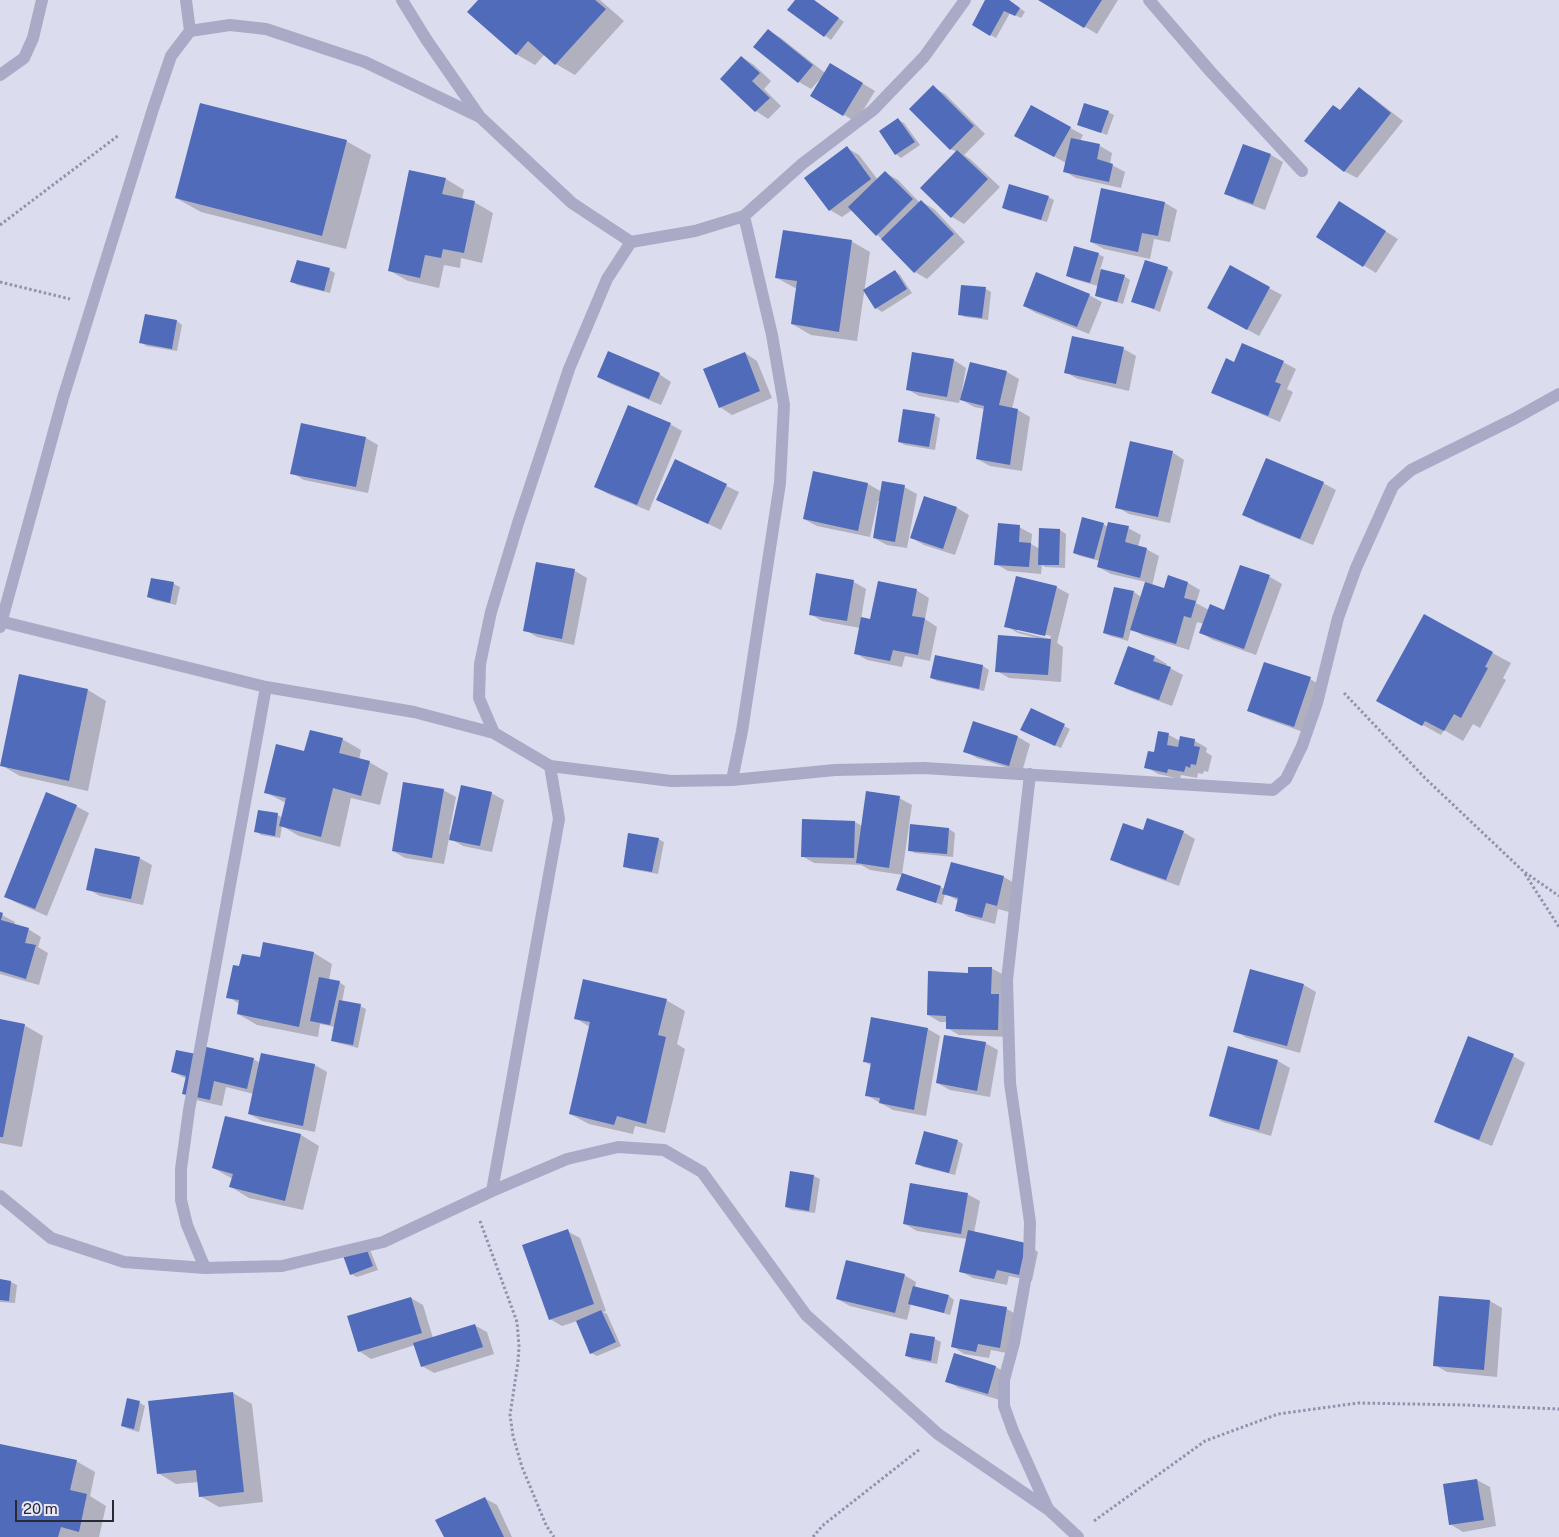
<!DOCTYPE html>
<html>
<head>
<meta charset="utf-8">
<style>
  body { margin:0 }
  #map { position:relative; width:1559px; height:1537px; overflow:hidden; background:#dcdcef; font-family:"Public Sans",sans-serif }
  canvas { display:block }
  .scale { position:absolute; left:15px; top:1500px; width:99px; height:22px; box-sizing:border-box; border:2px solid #282a33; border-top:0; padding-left:6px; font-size:15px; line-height:18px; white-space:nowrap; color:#282a33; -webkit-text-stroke:4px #e8e7f7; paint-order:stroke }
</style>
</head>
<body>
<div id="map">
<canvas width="1559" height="1537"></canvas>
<div class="scale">20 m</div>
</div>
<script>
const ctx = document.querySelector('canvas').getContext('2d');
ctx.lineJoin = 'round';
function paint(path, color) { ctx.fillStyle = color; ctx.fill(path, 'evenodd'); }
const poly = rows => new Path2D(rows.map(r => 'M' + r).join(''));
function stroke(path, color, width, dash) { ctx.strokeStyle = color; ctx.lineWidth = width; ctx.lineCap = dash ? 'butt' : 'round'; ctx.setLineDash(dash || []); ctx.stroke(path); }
paint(poly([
  [479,0,600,0,624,21,575,75,556,64,545,54,535,65,516,54],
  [796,0,814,0,844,22,831,40,789,10],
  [986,0,1009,0,1025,12,1021,18,1010,13,996,38,973,25],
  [1040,0,1118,0,1097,34],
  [769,31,781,38,825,73,830,64,875,91,856,122,811,95,821,80,820,79,811,89,799,82],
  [742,57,754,65,771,81,764,89,781,106,768,119,756,111,722,79],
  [933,87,945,94,985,134,964,155,970,159,1000,187,964,224,952,217,957,152,951,149],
  [1359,89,1371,96,1403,121,1357,178,1344,171,1341,111],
  [1031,106,1083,135,1080,141,1100,146,1112,153,1110,164,1125,172,1121,188,1076,178,1064,171,1066,163,1028,142],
  [1108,112,1114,115,1107,135,1078,124],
  [898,120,904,123,920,145,901,158,896,154],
  [346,141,371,155,346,249,201,212,176,198],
  [1244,145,1271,155,1283,162,1265,210,1238,200,1226,193],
  [847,148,859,155,878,180,886,173,898,180,920,203,922,202,934,209,965,242,927,279,915,272,852,210,842,217,830,210],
  [446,179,464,190,462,199,474,202,493,213,482,263,461,258,460,268,444,265,439,288,408,281,390,271],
  [1048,197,1054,200,1047,222,1009,211,1003,208],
  [1165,203,1177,210,1170,242,1154,239,1150,259,1104,249,1091,242],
  [1351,210,1398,239,1376,273,1318,237],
  [851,241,870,252,857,341,811,335,792,324,797,289,777,278],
  [1098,254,1104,257,1100,270,1124,276,1130,280,1123,304,1102,298,1096,295,1098,286,1073,279,1067,276],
  [1167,268,1173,272,1160,312,1133,301],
  [329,270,335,273,330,293,297,285,292,281],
  [895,271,900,275,912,293,882,312,876,308],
  [1269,288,1282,295,1259,336,1221,315],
  [986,289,991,292,988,320,965,317,959,314],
  [1089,295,1102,302,1089,334,1036,313,1024,306],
  [177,321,182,325,177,351,146,346,141,342],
  [1073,337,1124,349,1136,356,1129,391,1078,379,1065,372],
  [745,353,757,361,772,398,732,415,720,407],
  [913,353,954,360,966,368,962,391,1007,372,1019,379,1012,409,1018,410,1030,417,1022,471,990,466,977,459,985,409,974,407,960,399,959,403,919,396,907,389],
  [1283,362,1296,369,1287,389,1293,392,1280,422,1225,399,1213,392,1235,363],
  [659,374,671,382,661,405,611,384,599,377],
  [934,415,940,418,935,450,905,445,899,442],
  [670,424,682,431,649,511,608,494,596,487],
  [366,438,378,445,368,493,304,480,292,473],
  [1172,452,1184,460,1170,523,1129,514,1117,507],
  [676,461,739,492,721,530,658,500],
  [814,473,868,484,882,492,904,487,917,494,907,548,887,545,874,538,880,501,878,501,870,537,817,526,804,519],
  [1323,483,1336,490,1313,545,1256,522,1244,514],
  [957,508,969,515,955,555,924,545,912,538],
  [1103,524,1108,527,1128,528,1141,535,1138,547,1146,549,1159,556,1152,586,1165,590,1169,577,1188,583,1200,590,1196,603,1209,610,1225,611,1241,567,1270,577,1282,584,1256,655,1213,640,1201,633,1204,624,1197,622,1189,650,1144,636,1131,629,1128,641,1110,636,1104,633,1134,592,1141,597,1146,582,1111,574,1098,567,1100,561,1080,556,1074,553],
  [1019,527,1032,534,1031,544,1040,549,1060,530,1066,534,1065,568,1045,567,1042,565,1041,574,1008,571,996,564],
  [537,564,575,571,587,578,574,645,537,637,525,630],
  [817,575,854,582,866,589,861,619,871,620,916,590,929,598,925,619,937,627,930,661,905,656,902,667,867,660,855,653,860,628,822,621,810,614],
  [152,579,174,584,180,587,176,605,154,600,148,597],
  [1056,587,1069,594,1057,643,1063,647,1061,682,1009,678,997,671,1036,639,1037,638,1018,633,1006,626],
  [1017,629,1051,636,1050,639,1017,631],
  [1424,616,1511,663,1503,678,1506,680,1480,728,1473,724,1463,741,1444,730,1441,735,1397,711],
  [936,656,983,666,989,670,984,691,937,681,931,678],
  [1155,657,1167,664,1166,666,1183,675,1172,706,1128,690,1115,683],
  [1310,679,1322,686,1306,733,1261,717,1248,710],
  [88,690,106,701,88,791,20,776,1,765],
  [1064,726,1070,729,1061,748,1027,733],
  [1169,735,1180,741,1181,738,1195,741,1207,748,1206,752,1212,756,1208,772,1204,771,1203,774,1198,773,1197,778,1181,775,1180,779,1158,774,1146,767],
  [1018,737,1030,744,1022,772,977,758,965,751],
  [342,739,361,750,359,760,369,762,388,773,380,805,351,798,340,847,299,836,282,826,280,838,261,835,256,831,278,815,283,818,286,803,265,792,305,753],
  [443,790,456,797,449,834,452,835,491,793,504,800,492,852,463,846,449,838,444,864,405,858,393,851],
  [899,798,912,805,902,874,945,889,952,864,1004,877,1016,884,1009,912,998,909,995,924,969,917,956,910,959,901,945,894,942,905,898,889,903,875,870,870,861,865,814,863,802,856,803,820,855,822,862,826],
  [76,806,89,813,47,916,17,903,5,896],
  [949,829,955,833,953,857,915,853,909,850],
  [1144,832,1183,832,1195,839,1179,886,1124,866,1112,859],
  [658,839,664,842,658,874,630,869,624,866],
  [139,858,152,865,143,905,100,896,88,889],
  [0,914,15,922,14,925,28,929,41,937,38,947,48,953,39,985,0,974],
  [314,953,332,964,329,980,339,982,345,986,342,1002,360,1006,366,1009,358,1048,338,1043,332,1040,335,1027,320,1024,318,1037,257,1025,238,1014,240,1004,228,997,240,968,261,959],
  [991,968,1004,975,1010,1037,959,1035,947,1028,947,1022,940,1022,928,1015,969,974],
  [1251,970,1304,985,1316,992,1300,1053,1247,1038,1235,1031],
  [666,1000,685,1011,677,1044,685,1049,665,1133,635,1126,633,1134,589,1124,570,1114,590,1027,575,1018],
  [872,1019,928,1029,940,1036,926,1116,893,1110,866,1095,872,1066,864,1061],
  [0,1021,24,1025,43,1036,22,1147,0,1143],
  [985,1043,998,1050,990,1097,950,1090,937,1083],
  [1229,1048,1278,1061,1290,1068,1271,1136,1223,1122,1210,1115],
  [196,1056,253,1059,260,1063,315,1065,327,1072,315,1132,262,1121,249,1114,254,1094,226,1087,222,1106,196,1100,187,1079,173,1072],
  [1513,1056,1525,1063,1492,1146,1447,1128,1435,1121],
  [301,1135,319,1146,303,1210,249,1198,231,1187,233,1179,213,1168],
  [958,1141,963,1144,955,1175,923,1167,917,1163],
  [814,1176,820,1179,815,1213,792,1210,786,1207],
  [967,1194,980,1201,974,1233,1026,1244,1038,1252,1032,1281,1009,1276,1007,1285,973,1278,960,1271,967,1239,917,1231,905,1224],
  [567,1231,580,1238,606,1311,603,1312,607,1314,621,1346,597,1356,591,1353,577,1321,562,1326,550,1319],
  [369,1247,378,1270,357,1277,351,1274],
  [904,1275,916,1282,915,1288,949,1296,954,1300,950,1315,911,1304,907,1320,850,1306,837,1299],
  [0,1281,11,1282,17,1285,15,1303,0,1302],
  [411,1298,423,1305,433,1338,474,1325,487,1332,494,1354,434,1373,422,1366,415,1345,371,1359,359,1351],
  [961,1300,1007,1309,1019,1316,1012,1354,991,1350,989,1358,964,1354,952,1346],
  [1490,1301,1502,1308,1497,1377,1447,1372,1435,1365],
  [911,1334,935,1339,941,1342,937,1364,912,1359,907,1356],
  [996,1367,1008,1374,1000,1400,959,1388,947,1381],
  [233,1393,252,1404,263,1502,219,1507,200,1496,198,1482,176,1484,158,1473],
  [140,1403,145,1406,139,1432,128,1429,122,1426],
  [0,1445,76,1461,95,1472,90,1496,106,1506,99,1537,0,1537],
  [1477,1480,1490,1487,1496,1526,1463,1532,1450,1524],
  [484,1498,497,1505,512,1537,445,1537]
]), '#0003');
paint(poly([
  [478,0,595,0,606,9,555,65,528,41,516,55,467,12],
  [795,0,814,0,839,18,824,37,787,10],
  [985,0,1009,0,1020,8,1015,16,1004,11,990,36,972,25],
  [1038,0,1102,0,1084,28],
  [768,29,813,65,798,83,753,47],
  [741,56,760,73,752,81,770,98,755,112,720,79],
  [830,63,863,83,843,116,810,96],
  [933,85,974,126,950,150,909,109],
  [1359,87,1391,113,1344,172,1304,141,1333,105,1340,110],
  [200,103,347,140,322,236,175,198],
  [1084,103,1109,111,1101,133,1077,125],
  [1031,105,1071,127,1054,157,1014,136],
  [898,118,915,142,895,155,879,131],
  [1071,138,1100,144,1097,159,1113,164,1109,182,1063,172],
  [1243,144,1271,154,1253,204,1224,194],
  [847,146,871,179,829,211,804,178],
  [957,150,988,179,951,218,920,188],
  [409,170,446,178,442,194,475,201,464,253,443,249,441,258,425,255,420,278,388,271],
  [885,171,913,199,876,236,848,207],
  [1009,184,1049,196,1041,220,1002,208],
  [1101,188,1165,202,1158,236,1142,233,1138,252,1090,242],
  [921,200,954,234,914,273,881,239],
  [1339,201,1386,231,1363,267,1316,237],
  [783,230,852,240,839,332,791,324,797,281,775,278],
  [1074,246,1099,253,1090,283,1066,276],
  [297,260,330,268,324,291,290,282],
  [1145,260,1168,267,1154,309,1131,302],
  [1230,265,1270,287,1247,330,1207,308],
  [1101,269,1125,275,1117,302,1095,296],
  [895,270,907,289,875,309,863,290],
  [1036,272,1090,294,1077,327,1023,306],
  [961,285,986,287,982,318,958,315],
  [145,314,177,320,172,349,139,343],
  [1072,336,1124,347,1116,384,1064,373],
  [1242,343,1284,361,1275,382,1281,384,1268,416,1211,393,1226,358,1234,362],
  [608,351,660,373,649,399,597,377],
  [745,352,760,391,719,408,703,369],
  [912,352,954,359,947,397,906,390],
  [970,362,1007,371,999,405,1018,409,1010,465,976,459,984,406,960,400],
  [628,405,671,423,637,505,594,487],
  [903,409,935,414,929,447,898,442],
  [301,423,366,437,356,487,290,474],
  [1130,441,1173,451,1158,517,1115,508],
  [1266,458,1324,482,1300,539,1242,515],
  [675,459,727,484,708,524,656,500],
  [813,471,868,483,858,531,803,519],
  [882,481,905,485,895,542,873,538],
  [924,496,957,507,943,549,910,538],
  [1082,517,1104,523,1094,559,1073,553],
  [1108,522,1129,526,1125,542,1147,548,1140,578,1097,567],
  [998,523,1020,525,1019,542,1031,543,1029,567,994,565],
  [1039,528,1060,529,1059,565,1038,565],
  [536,562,575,569,562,639,523,631],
  [1240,565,1270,575,1244,649,1199,633,1210,604,1224,610],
  [816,573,854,580,847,621,809,615],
  [1168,575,1188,582,1184,598,1196,601,1191,618,1184,616,1176,644,1130,630,1145,582,1164,588],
  [1016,576,1057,586,1045,636,1004,627],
  [151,578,174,582,170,603,147,597],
  [878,581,917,589,912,616,925,618,918,655,893,650,890,661,854,654,861,617,870,619],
  [1114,587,1134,591,1123,638,1103,633],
  [1424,614,1493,652,1485,667,1488,668,1461,718,1454,714,1444,731,1425,721,1422,726,1376,701],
  [998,635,1051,639,1048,675,995,672],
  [1128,646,1155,656,1153,661,1171,667,1159,700,1114,684],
  [935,655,983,665,979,689,930,678],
  [1264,662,1311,677,1294,727,1247,711],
  [19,674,88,689,69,781,0,766],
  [1031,708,1065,724,1055,746,1020,730],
  [973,721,1018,736,1009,766,963,752],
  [310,730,343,738,339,753,370,761,361,796,333,788,321,837,279,826,286,798,264,793,276,744,304,751],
  [1158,731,1169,733,1167,745,1178,747,1180,736,1195,739,1194,746,1200,747,1196,765,1191,764,1190,768,1186,766,1184,772,1168,769,1167,773,1144,768,1148,751,1154,752],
  [403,782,444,789,432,858,392,851],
  [461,785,492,792,480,846,449,840],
  [866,791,900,796,889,868,856,863],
  [46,792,77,805,35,909,4,897],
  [258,810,278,813,275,836,254,832],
  [1147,818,1184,831,1166,880,1110,860,1123,823,1143,830],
  [802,819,855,821,854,858,801,857],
  [910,824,949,828,947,854,908,851],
  [628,833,659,838,652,872,623,867],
  [95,848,140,857,131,899,86,890],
  [951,862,1004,876,997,906,986,903,982,918,955,911,958,898,942,894],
  [902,873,941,886,936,903,896,890],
  [0,912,3,913,1,920,29,928,25,943,36,945,26,979,0,971],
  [263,942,314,952,299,1027,237,1014,239,1000,226,998,233,965,239,966,242,954,260,957],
  [968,967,992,967,991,994,999,994,998,1030,946,1029,946,1016,927,1015,928,971,968,973],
  [1250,969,1304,984,1287,1046,1233,1032],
  [319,977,340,981,330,1025,310,1021],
  [583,979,667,999,658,1035,666,1037,646,1124,617,1116,614,1125,569,1114,590,1022,574,1019],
  [339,1000,361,1004,353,1045,331,1041],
  [871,1017,928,1028,914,1110,879,1103,880,1098,865,1096,871,1063,863,1062],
  [0,1019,25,1024,3,1137,0,1137],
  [944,1035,986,1042,977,1091,936,1083],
  [1468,1036,1514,1054,1479,1140,1434,1122],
  [198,1045,254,1058,247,1089,214,1081,210,1100,182,1094,186,1076,171,1072,176,1050,196,1054],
  [1228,1046,1278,1060,1259,1130,1209,1116],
  [261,1053,315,1064,303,1126,248,1114],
  [225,1116,301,1134,285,1201,229,1187,233,1174,212,1168],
  [924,1131,958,1140,949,1173,915,1164],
  [790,1171,814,1175,809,1211,785,1207],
  [910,1183,968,1193,961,1234,903,1224],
  [568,1229,594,1304,549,1320,522,1245],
  [968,1230,1026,1243,1019,1275,997,1270,994,1279,959,1272],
  [364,1242,373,1266,350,1275,341,1250],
  [846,1260,905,1274,895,1313,836,1299],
  [0,1279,11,1281,9,1301,0,1300],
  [913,1286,949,1295,944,1313,908,1304],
  [1439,1296,1490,1300,1484,1370,1433,1366],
  [411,1297,422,1333,358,1352,347,1316],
  [960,1299,1007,1307,1000,1348,978,1344,976,1352,951,1347],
  [601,1310,616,1342,590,1354,576,1321],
  [475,1324,483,1347,421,1367,413,1343],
  [910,1333,935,1337,931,1361,905,1356],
  [954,1353,996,1366,988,1394,945,1382],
  [233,1392,244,1492,199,1497,196,1470,157,1474,148,1401],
  [127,1398,140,1401,134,1429,121,1426],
  [0,1444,77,1460,70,1490,87,1494,79,1532,61,1527,58,1537,0,1537],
  [1477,1479,1484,1520,1449,1525,1443,1484],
  [485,1497,504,1537,444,1537,435,1520]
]), '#506bb9');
stroke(poly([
  [0,225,119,135],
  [0,282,70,299],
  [1344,693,1425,778,1523,871,1559,896],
  [1525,874,1559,927],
  [480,1221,517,1322,519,1346,518,1362,510,1415,513,1436,522,1467,546,1525,554,1537],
  [1094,1521,1205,1441,1278,1414,1358,1403,1465,1405,1559,1409],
  [813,1537,822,1526,920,1449]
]), '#9193ae', 3, [2.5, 2.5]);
stroke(poly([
  [186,0,190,31],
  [402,0,426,39,480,117,572,203,631,242],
  [1149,0,1210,71,1302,171],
  [0,75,24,58,33,38,42,0],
  [0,621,266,687,414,712,494,733,550,766,559,819,492,1191],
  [0,627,63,398,153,109,171,56,190,31,230,25,266,29,365,62,480,117],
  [494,733,479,698,480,664,491,612,518,523,569,369,607,279,631,242,695,231,744,216,802,164,873,110,924,57,965,0],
  [550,766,671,781,732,780,835,770,924,768,1273,790,1286,779,1302,746,1317,703,1338,618,1356,568,1393,486,1411,470,1514,419,1559,394],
  [1030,774,1007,980,1010,1083,1030,1222,1029,1259,1014,1343,1004,1380,1004,1406,1013,1431,1048,1509],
  [732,780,742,731,780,483,784,405,772,335,744,216],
  [0,1196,51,1238,124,1262,205,1268,282,1266,383,1242,492,1191,567,1159,618,1147,664,1150,702,1172,806,1315,938,1434,1049,1510,1078,1537],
  [205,1268,187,1225,181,1200,181,1169,189,1110,266,687]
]), '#a9aac6', 12);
</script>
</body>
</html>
